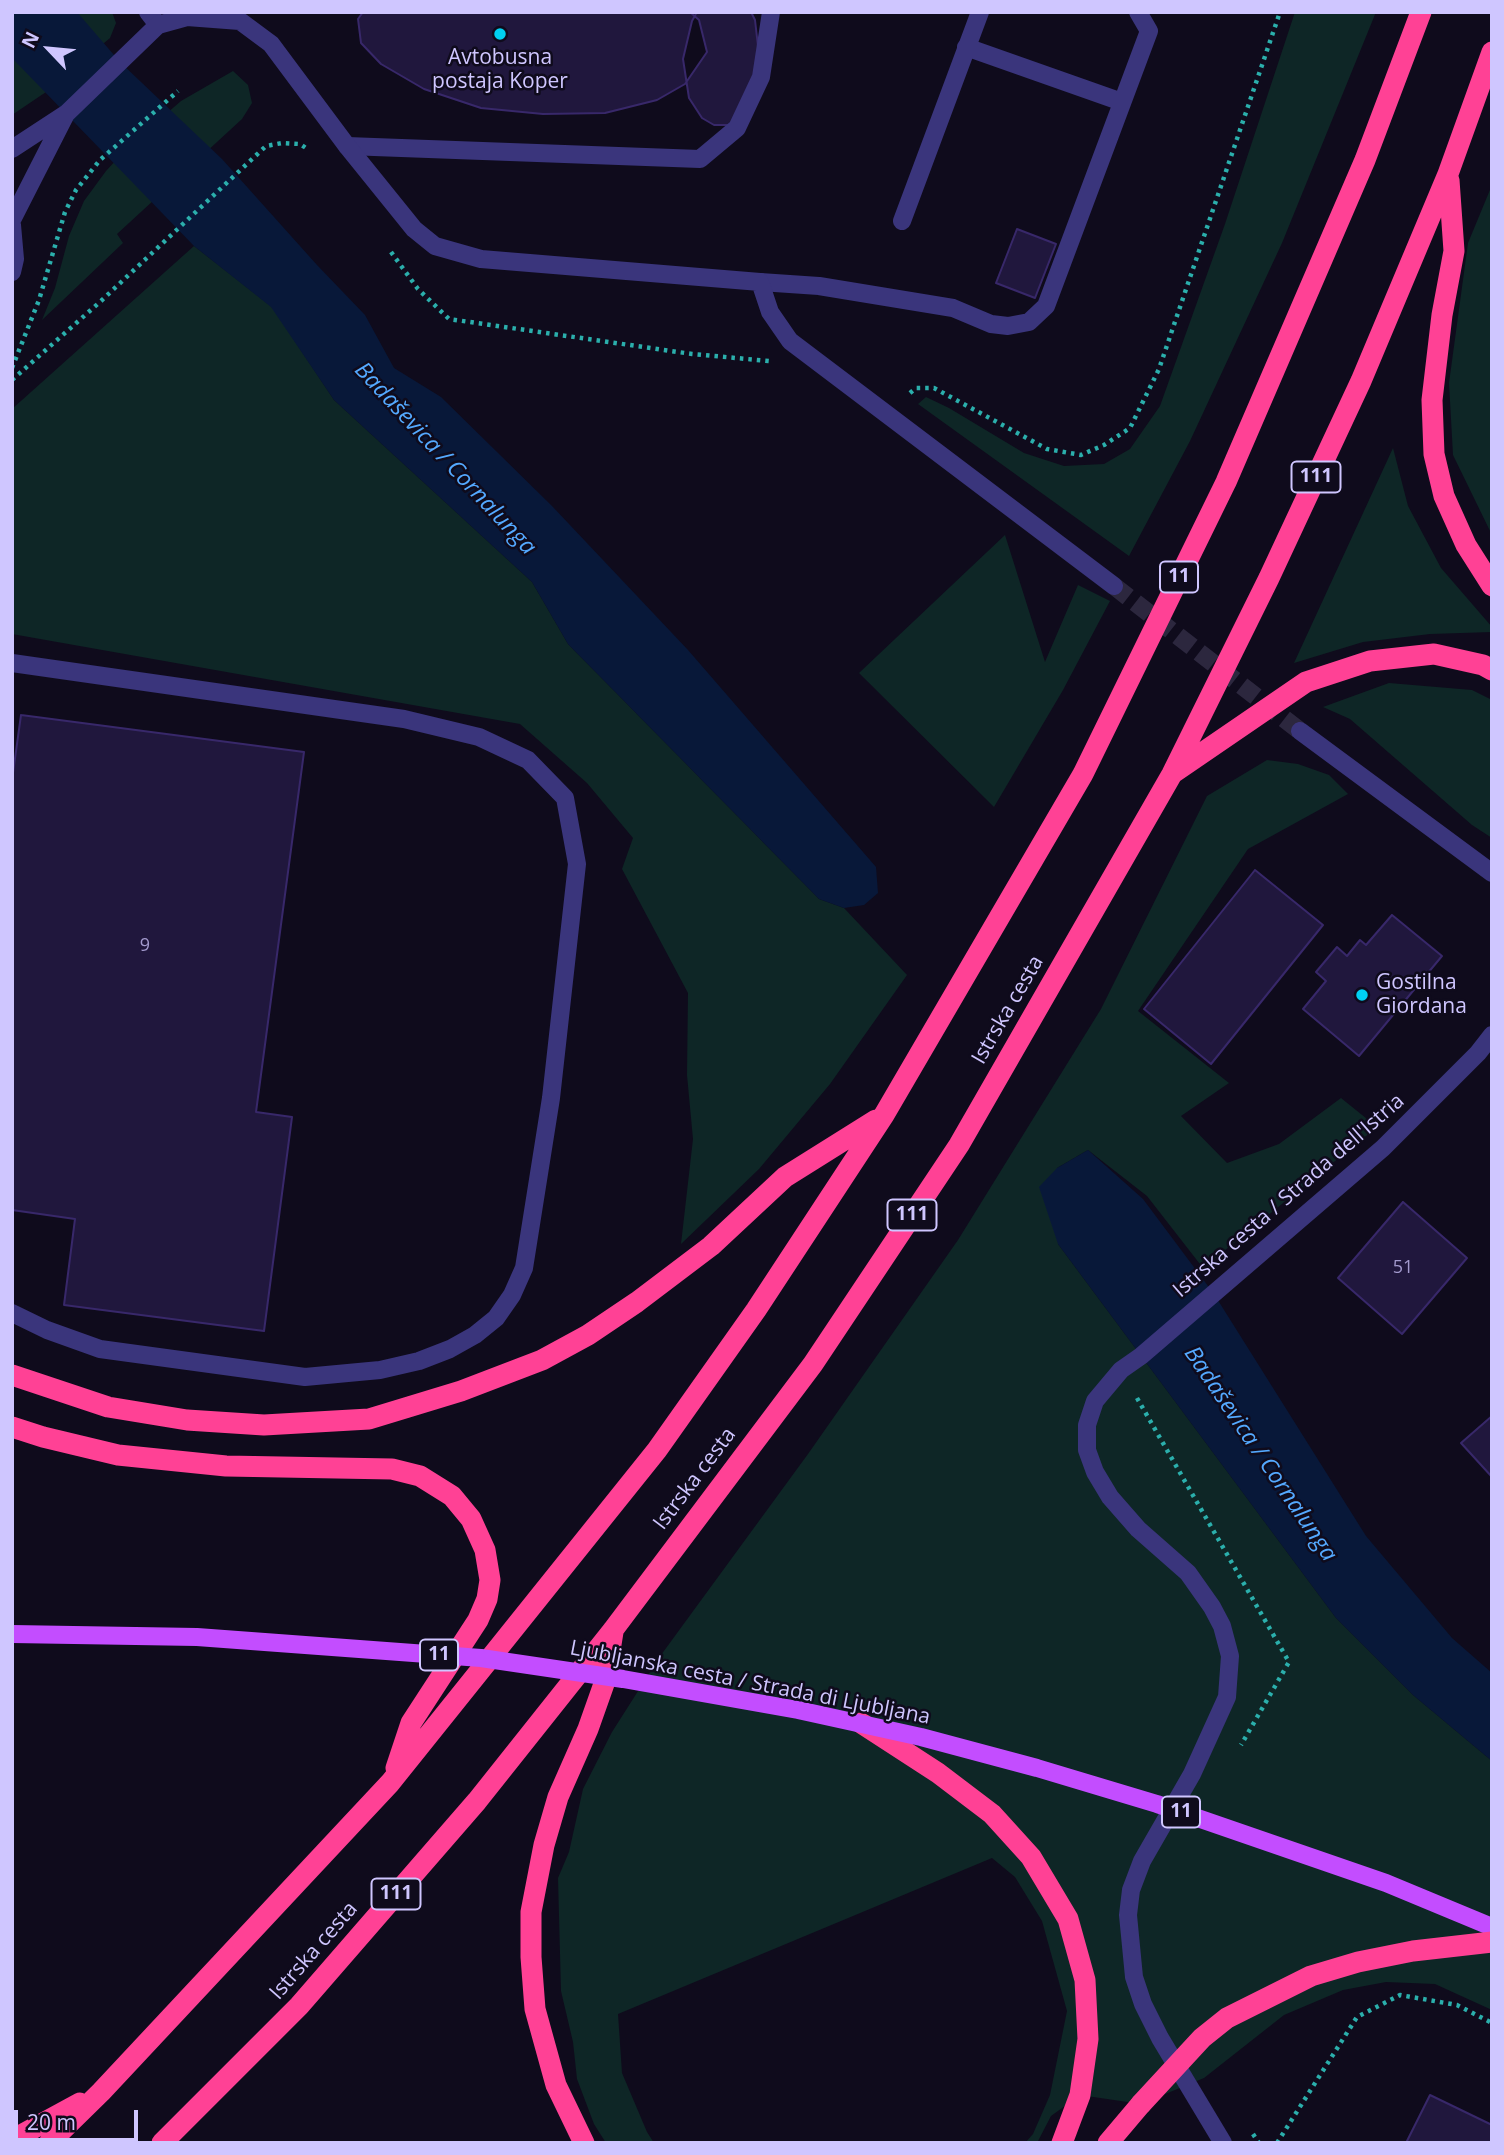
<!DOCTYPE html>
<html>
<head>
<meta charset="utf-8">
<style>
  body { margin:0 }
  #map { position:relative; width:1504px; height:2155px; overflow:hidden; background:#0f0b1c; font-family:"Open Sans",sans-serif }
  canvas { display:block }
  .frame { position:absolute; inset:0; border:14px solid #cfc6ff; pointer-events:none }
  .north { position:absolute; left:14px; top:14px; width:70px; height:70px; -webkit-text-stroke:5px #0f0b1c; paint-order:stroke; rotate:296deg; font-size:19px; font-weight:700; line-height:28px; text-align:center; color:#cfc6ff }
  .north::after { content:''; display:block; margin:auto; width:24px; height:32px; background:#cfc6ff; clip-path:polygon(50% 0,100% 100%,50% 72%,0 100%) }
  .scale { position:absolute; left:14px; top:2110px; width:124px; height:32px; box-sizing:border-box; border:4px solid #cfc6ff; border-top:0; padding-left:9px; font-size:21px; line-height:24px; white-space:nowrap; color:#cfc6ff; -webkit-text-stroke:5px #0f0b1c; paint-order:stroke }
</style>
</head>
<body>
<div id="map">
<canvas width="1504" height="2155"></canvas>
<div class="frame"></div>
<div class="north">N</div>
<div class="scale">20 m</div>
</div>
<script>
const ctx = document.querySelector('canvas').getContext('2d');
ctx.lineJoin = 'round';
function paint(path, color) { ctx.fillStyle = color; ctx.fill(path, 'evenodd'); }
const poly = rows => new Path2D(rows.map(r => 'M' + r).join(''));
function stroke(path, color, width, dash) { ctx.strokeStyle = color; ctx.lineWidth = width; ctx.lineCap = dash ? 'butt' : 'round'; ctx.setLineDash(dash || []); ctx.stroke(path); }
function write(font, color, halo, rows, align = 'center') {
  ctx.font = font + ' "Open Sans",sans-serif'; ctx.lineWidth = 5; ctx.setLineDash([]); ctx.textBaseline = 'middle'; ctx.strokeStyle = halo; ctx.fillStyle = color; for (const [text, x, y, turn = 0] of rows) {
    ctx.save(); ctx.translate(x, y); ctx.rotate((+turn || 0) * Math.PI / 180); ctx.textAlign = isNaN(turn) ? turn : align; if (halo) ctx.strokeText(text, 0, 0); ctx.fillText(text, 0, 0); ctx.restore();
  }
}
paint(poly([
  [12,12,112,12,116,23,110,38,46,92,12,115],
  [1295,12,1376,12,1282,243,1190,441,1129,556,918,404,926,397,949,408,1024,453,1064,466,1104,464,1130,449,1160,406,1225,224],
  [233,71,248,85,252,103,242,119,117,234,123,243,42,320,55,288,69,236,84,201,106,171,129,146,181,101],
  [1492,185,1492,535,1453,455,1449,383,1468,243],
  [194,246,272,307,334,400,532,582,568,644,819,899,844,908,907,975,830,1084,759,1169,681,1244,693,1139,687,1075,688,993,622,869,633,838,587,783,520,724,12,634,12,409],
  [1393,448,1408,506,1441,568,1492,627,1492,632,1430,634,1363,642,1294,663],
  [1005,535,1045,662,1078,585,1110,601,1063,690,994,807,859,673],
  [1389,683,1472,690,1492,700,1492,838,1472,825,1350,719,1323,707],
  [1267,760,1298,764,1329,775,1348,794,1248,849,1138,1011,1229,1083,1181,1116,1227,1163,1279,1144,1341,1098,1377,1127,1203,1268,1147,1196,1088,1150,1057,1168,1058,1244,1336,1618,1413,1695,1492,1761,1492,2010,1435,1984,1386,1982,1343,1990,1284,2015,1204,2078,1141,2104,1080,2095,1051,2116,1037,2143,1025,2143,1033,2134,1050,2095,1067,2011,1042,1921,1015,1877,992,1858,618,2014,622,2073,647,2132,654,2143,606,2143,594,2124,577,2079,573,2042,561,1991,558,1878,569,1852,583,1789,612,1732,661,1655,808,1454,958,1240,1101,1009,1207,796]
]), '#0e2626');
paint(poly([
  [12,12,77,12,120,62,222,159,317,265,365,315,394,368,441,397,552,506,688,650,876,867,878,893,864,905,844,908,819,899,568,644,532,582,334,400,271,307,194,246,12,58],
  [1088,1150,1143,1199,1214,1294,1366,1536,1452,1638,1492,1673,1492,1761,1413,1695,1336,1618,1058,1244,1039,1187,1057,1168]
]), '#081839');
const building = poly([
  [363,12,690,12,699,20,707,52,685,84,657,100,605,113,543,114,481,108,424,89,381,64,361,43,358,19,363,12],
  [697,12,751,12,755,20,759,55,749,96,731,125,714,125,702,118,689,98,683,59,692,21,697,12],
  [1017,229,1056,244,1035,298,996,283,1017,229],
  [21,715,304,752,256,1112,292,1117,264,1331,64,1305,75,1219,12,1210,12,780,21,715],
  [1255,870,1323,925,1211,1064,1144,1009,1255,870],
  [1392,915,1442,956,1359,1056,1303,1009,1326,981,1316,972,1337,947,1347,956,1360,940,1366,945,1392,915],
  [1403,1202,1467,1258,1402,1334,1338,1278,1403,1202],
  [1492,1416,1492,1477,1461,1443,1492,1416],
  [1430,2095,1492,2125,1492,2143,1406,2143,1430,2095]
]);
paint(building, '#20173d');
stroke(building, '#38286a', 2);
stroke(poly([
  [1114,586,1300,731]
]), '#2c273e', 18, [18, 9]);
stroke(poly([
  [391,252,418,289,449,319,692,354,769,361],
  [12,368,39,300,65,212,76,190,100,160,178,91],
  [12,380,101,301,266,146,282,143,300,144,309,150],
  [910,393,916,388,934,388,1047,449,1081,455,1104,445,1130,428,1159,369,1280,12],
  [1137,1398,1289,1662,1241,1745],
  [1253,2134,1259,2143],
  [1277,2143,1357,2017,1400,1995,1457,2005,1492,2023]
]), '#2bafac', 4.5, [3.5, 5]);
stroke(poly([
  [148,12,158,25],
  [966,47,1122,102],
  [347,146,700,159,737,128,761,77,771,12],
  [902,221,980,12],
  [760,282,819,286,953,308,991,324,1008,326,1029,322,1046,306,1149,31,1138,12],
  [12,663,404,719,479,737,528,760,565,798,577,864,551,1098,524,1268,512,1295,496,1318,475,1335,450,1349,419,1361,380,1370,305,1377,100,1349,47,1330,12,1313]
]), '#3a357c', 18);
stroke(poly([
  [12,149,67,113,158,25,187,17,240,21,271,44,347,146,414,229,435,246,481,259,760,282,770,312,790,341,1114,586],
  [12,220,65,116],
  [12,225,15,259,12,272],
  [1300,731,1492,873],
  [1223,2143,1160,2038,1143,2004,1134,1977,1128,1915,1131,1890,1142,1861,1192,1774,1227,1697,1230,1656,1222,1626,1212,1607,1188,1573,1138,1529,1110,1497,1095,1472,1087,1450,1087,1425,1095,1401,1121,1370,1141,1356,1383,1148,1478,1053,1492,1035]
]), '#3a357c', 18);
stroke(poly([
  [1449,180,1454,251,1442,315,1432,400,1434,454,1444,496,1466,545,1492,586],
  [1173,773,1306,682,1370,661,1434,654,1483,665,1492,670],
  [12,1375,108,1407,187,1420,264,1425,369,1419,461,1391,542,1360,588,1335,637,1302,711,1246,785,1177,876,1120],
  [12,1427,43,1437,118,1455,226,1466,392,1469,420,1476,452,1496,471,1519,485,1550,490,1580,487,1599,478,1620,411,1723,396,1768],
  [861,1723,938,1773,992,1814,1031,1857,1068,1919,1085,1980,1088,2039,1080,2095,1062,2143],
  [12,2140,80,2103],
  [49,2143,101,2092,390,1783,657,1450,756,1310,884,1115,1083,774,1226,482,1365,160,1421,12],
  [162,2143,299,2006,477,1801,613,1630,813,1364,959,1145,1172,774,1269,578,1361,381,1448,174,1492,52],
  [584,2143,556,2085,535,2009,531,1957,531,1912,544,1845,558,1797,588,1729,605,1681,613,1632],
  [1108,2143,1141,2104]
]), '#ff4195', 21);
stroke(poly([
  [12,1634,197,1637,481,1658,623,1679,798,1710,921,1737,1037,1768,1157,1804,1386,1883,1492,1927]
]), '#c34dff', 18);
stroke(poly([
  [1141,2104,1202,2038,1227,2018,1311,1976,1358,1962,1413,1951,1492,1942]
]), '#ff4195', 21);
for (const [x, y, r, color] of [
  [500,34,7,"#00d0f1"],
  [1362,995,7,"#00d0f1"]
]) { const dot = new Path2D(); dot.arc(x, y, r, 0, 2 * Math.PI); ctx.fillStyle = color; ctx.fill(dot); stroke(dot, '#0f0b1c', 2.5); }
write('18px', '#a39ace', null, [
  ["9",145,946],
  ["51",1403,1268]
]);
for (const [x, y, w] of [
  [1316,477,49],
  [1179,577,38],
  [912,1215,49],
  [439,1655,38],
  [1181,1812,38],
  [396,1894,49]
]) { const box = new Path2D(); box.roundRect(x - w / 2, y - 15.5, w, 31, 5); ctx.fillStyle = '#0f0b1c'; ctx.fill(box); stroke(box, '#cfc6ff', 2); }
write('bold 19px', '#cfc6ff', null, [
  ["111",1316,477],
  ["11",1179,577],
  ["111",912,1215],
  ["11",439,1655],
  ["11",1181,1812],
  ["111",396,1894]
]);
write('21px', '#cfc6ff', '#0f0b1c', [
  ["Avtobusna",500,58],
  ["postaja Koper",500,82],
  ["Gostilna",1376,983,"left"],
  ["Giordana",1376,1007,"left"]
]);
write('21px', '#cfc6ff', '#0f0b1c', [
  ["Istrska cesta",1008,1010,-60],
  ["Istrska cesta / Strada dell'Istria",1289,1196,-41],
  ["Istrska cesta",695,1479,-53],
  ["Ljubljanska cesta / Strada di Ljubljana",750,1683,11],
  ["Istrska cesta",314,1951,-49]
]);
write('italic 23px', '#54a9ff', '#0f0b1c', [
  ["Badaševica / Cornalunga",445,459,47],
  ["Badaševica / Cornalunga",1260,1454,56]
]);
</script>
</body>
</html>
